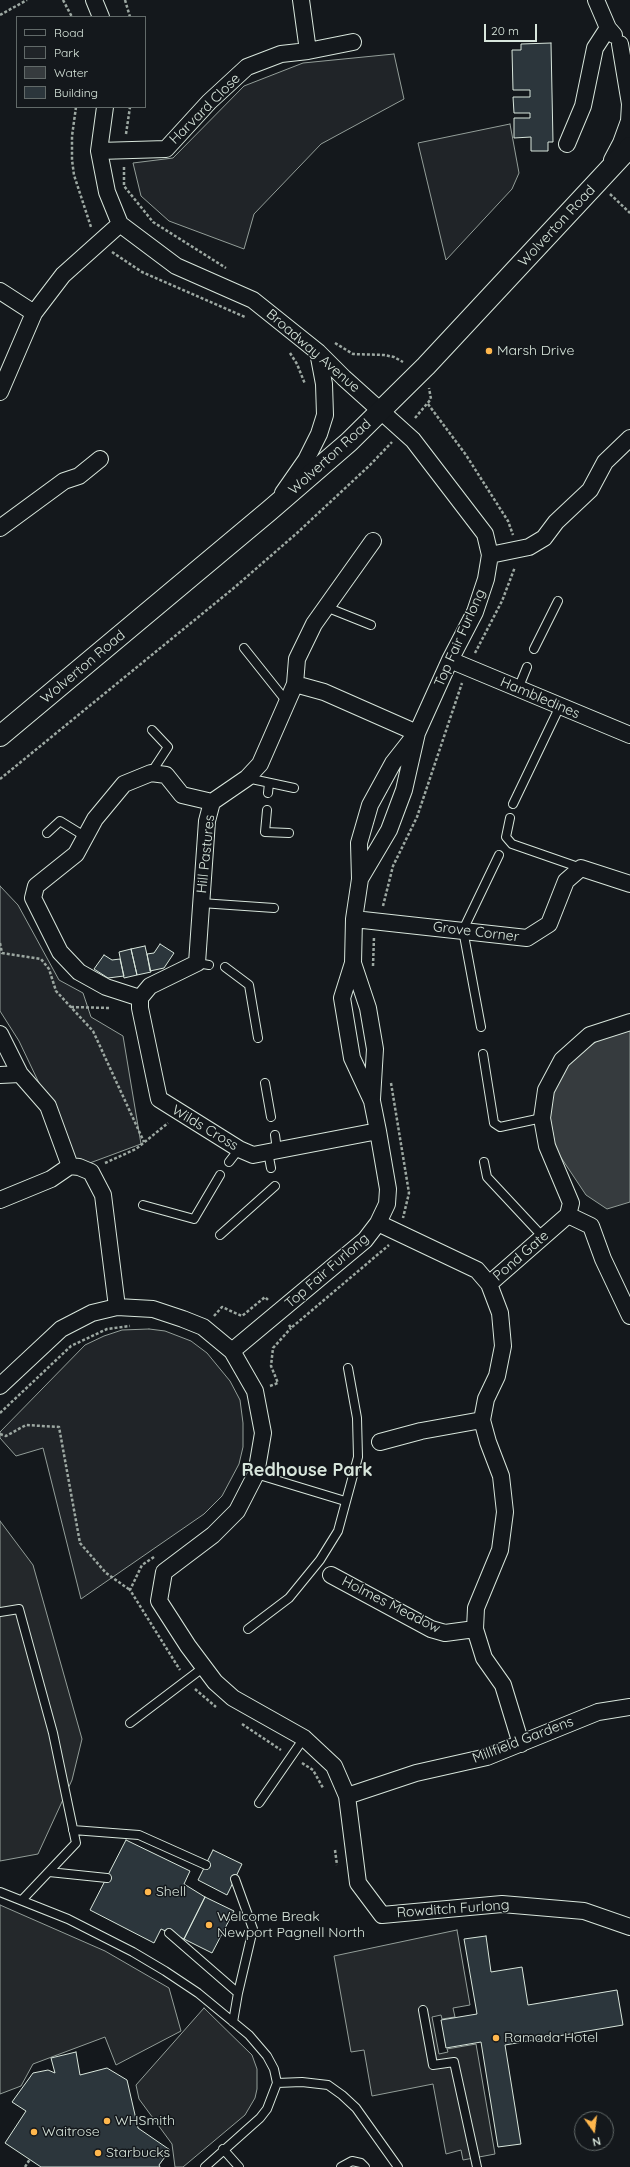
<!DOCTYPE html>
<html>
<head>
<meta charset="utf-8">
<style>
  body { margin:0 }
  #map { position:relative; width:630px; height:2167px; overflow:hidden; background:#14181c; font-family:Quicksand,sans-serif }
  canvas { display:block }
  .legend { position:absolute; left:16px; top:16px; width:130px; height:92px; box-sizing:border-box; background:#14181c; border:1px solid #626a69; margin:0; padding:5px 7px; list-style:none; font-size:12px; color:#d8e6dc }
  .legend li { display:flex; align-items:center; gap:8px; height:20px }
  .legend b { width:20px; border:1px solid #626a69 }
  .north { position:absolute; left:574px; top:2111px; width:40px; height:40px; box-sizing:border-box; background:#14181c; border:1px solid #626a69; border-radius:50%; rotate:166deg; font-size:11px; font-weight:700; line-height:16px; text-align:center; color:#d8e6dc }
  .north::after { content:''; display:block; margin:auto; width:14px; height:18px; background:#ffb74d; clip-path:polygon(50% 0,100% 100%,50% 72%,0 100%) }
  .scale { position:absolute; left:484px; top:24px; width:53px; height:18px; box-sizing:border-box; border:2px solid #d8e6dc; border-top:0; padding-left:5px; font-size:12px; line-height:14px; white-space:nowrap; color:#d8e6dc; -webkit-text-stroke:3px #14181c; paint-order:stroke }
</style>
</head>
<body>
<div id="map">
<canvas width="630" height="2167"></canvas>
<ul class="legend">
<li><b style="height:5px;background:#14181c"></b>Road</li>
<li><b style="height:11px;background:#202428"></b>Park</li>
<li><b style="height:11px;background:#363b3e"></b>Water</li>
<li><b style="height:11px;background:#2c363c"></b>Building</li>
</ul>
<div class="north">N</div>
<div class="scale">20 m</div>
</div>
<script>
const ctx = document.querySelector('canvas').getContext('2d');
ctx.lineJoin = 'round';
function paint(path, color) { ctx.fillStyle = color; ctx.fill(path, 'evenodd'); }
const poly = rows => new Path2D(rows.map(r => 'M' + r).join(''));
function stroke(path, color, width, dash) { ctx.strokeStyle = color; ctx.lineWidth = width; ctx.lineCap = dash ? 'butt' : 'round'; ctx.setLineDash(dash || []); ctx.stroke(path); }
function write(font, color, halo, rows, align = 'center') {
  ctx.font = font + ' Quicksand,sans-serif'; ctx.lineWidth = 3; ctx.setLineDash([]); ctx.textBaseline = 'middle'; ctx.strokeStyle = halo; ctx.fillStyle = color; for (const [text, x, y, turn = 0] of rows) {
    ctx.save(); ctx.translate(x, y); ctx.rotate((+turn || 0) * Math.PI / 180); ctx.textAlign = isNaN(turn) ? turn : align; if (halo) ctx.strokeText(text, 0, 0); ctx.fillText(text, 0, 0); ctx.restore();
  }
}
const green = poly([
  [394,54,404,99,321,144,254,214,244,249,169,221,141,196,133,163,173,158,244,86,303,63,394,54],
  [510,124,519,173,512,189,446,260,418,143,510,124],
  [0,886,18,905,59,980,83,993,91,1017,123,1036,141,1144,79,1167,19,1041,0,1011,0,886],
  [149,1329,165,1331,191,1341,207,1353,230,1381,240,1400,243,1423,243,1447,239,1464,222,1496,204,1514,81,1599,43,1448,16,1456,0,1438,0,1432,85,1345,104,1336,122,1330,149,1329]
]);
paint(green, '#202428');
stroke(green, '#939e99', 1);
const parking = poly([
  [0,1521,33,1565,82,1739,72,1780,38,1854,0,1861,0,1521],
  [0,1905,105,1951,169,1988,181,2031,116,2065,105,2037,33,2064,21,2086,0,2094,0,1905],
  [457,1930,470,2005,453,2008,455,2017,442,2019,441,2015,432,2017,439,2054,448,2052,447,2049,476,2044,495,2154,463,2160,461,2150,446,2154,433,2084,372,2096,364,2050,351,2052,334,1956,457,1930],
  [204,2008,252,2055,257,2069,257,2089,255,2098,245,2115,183,2167,175,2167,172,2144,139,2099,136,2085,204,2008]
]);
paint(parking, '#24282b');
stroke(parking, '#939e99', 1);
const water = poly([
  [630,1026,630,1202,607,1209,586,1195,556,1150,547,1102,564,1065,611,1031,630,1026]
]);
paint(water, '#363b3e');
stroke(water, '#939e99', 1);
const building = poly([
  [551,43,553,142,548,142,548,151,531,151,531,137,514,138,514,118,530,118,530,113,514,113,513,97,530,97,530,90,513,90,512,50,521,50,521,44,551,43],
  [160,944,174,953,164,968,150,971,147,954,154,953,160,944],
  [145,946,151,972,137,975,131,949,145,946],
  [131,949,137,975,124,978,119,952,131,949],
  [104,955,112,960,120,959,124,976,108,978,94,969,104,955],
  [126,1840,190,1871,184,1884,205,1897,184,1939,161,1929,154,1943,90,1910,126,1840],
  [213,1850,242,1864,227,1895,198,1880,213,1850],
  [205,1897,234,1911,212,1953,184,1939,205,1897],
  [486,1936,491,1972,522,1967,528,2005,617,1990,623,2025,505,2045,521,2144,498,2147,481,2042,446,2048,441,2020,477,2014,464,1939,486,1936],
  [76,2052,80,2075,107,2068,127,2080,138,2128,170,2150,159,2165,160,2167,41,2167,5,2143,26,2111,12,2102,33,2073,48,2070,55,2073,51,2058,76,2052]
]);
paint(building, '#2c363c');
stroke(building, '#d8e6dc', 1);
const service = poly([
  [326,607,371,625],
  [244,648,287,702],
  [534,649,558,601],
  [518,689,527,667],
  [151,773,168,747,152,730],
  [247,778,294,788],
  [268,793,269,783],
  [513,804,560,706],
  [267,810,265,832,289,833],
  [510,818,506,837,512,844,581,868],
  [47,833,60,821,86,837],
  [201,903,274,908],
  [197,963,209,965],
  [225,967,249,985,258,1038],
  [481,1027,463,930,499,855],
  [483,1054,494,1123,500,1127,542,1118],
  [265,1083,271,1117],
  [275,1135,277,1150],
  [268,1152,271,1168],
  [229,1162,239,1149],
  [484,1162,487,1177,543,1237],
  [143,1205,194,1219,220,1175],
  [220,1235,275,1186],
  [256,1474,345,1501],
  [0,1612,19,1609,53,1733,76,1843,22,1900],
  [248,1629,289,1598,320,1560,338,1531,358,1457,357,1418,348,1368],
  [130,1723,204,1667],
  [259,1803,304,1738],
  [73,1830,139,1835,206,1865],
  [49,1872,107,1878],
  [235,1879,253,1929,238,1993],
  [0,1892,68,1919,133,1952,165,1971,198,1993,249,2035,267,2056,274,2069,277,2083,267,2109,260,2118,205,2167],
  [169,1933,238,1993,233,2022],
  [423,2010,433,2065,454,2062,477,2167],
  [277,2083,302,2082,328,2085,342,2095,356,2108,398,2167],
  [223,2149,239,2167],
  [341,2167,352,2161,361,2163,365,2167]
]);
const minor = poly([
  [94,0,101,17],
  [301,0,308,51,353,42],
  [596,0,608,28,614,35],
  [105,107,99,151,107,192,120,224,176,266,253,300,318,352,344,378,413,440,485,534,490,555,486,579,475,612,450,660,417,733,404,790,389,830,360,879],
  [567,144,583,106,595,48,608,28],
  [99,151,166,149,209,102,247,67,281,54,308,51],
  [612,160,621,143,629,121,630,104,620,44],
  [0,291,34,313],
  [0,392,34,313,63,275,120,224],
  [283,493,306,460,319,434,325,415,324,384,318,352],
  [0,528,64,481,79,476,100,459],
  [490,555,529,547,544,538,556,522,590,490,605,462,630,438],
  [450,660,630,735],
  [295,684,324,692,417,733],
  [354,919,527,938,549,924,566,881,581,868,630,884],
  [353,963,368,1008,375,1049,372,1099],
  [140,998,150,986,197,963,207,821,212,802,247,778,260,764,295,684,297,659,314,624,373,541],
  [140,998,106,987,79,972,60,952,33,898,36,886,76,854,95,819,124,784,151,773,166,775,182,795,212,802],
  [140,998,140,1008,159,1099,239,1149,253,1155,378,1131],
  [0,1034,20,1074,48,1106,70,1166,79,1167,91,1172,103,1195,117,1307],
  [0,1075,20,1074],
  [0,1200,51,1179,70,1166],
  [568,1215,591,1226,603,1259,630,1316],
  [378,1223,477,1270,489,1284,568,1215,571,1203,547,1146,542,1118,546,1090,562,1060,590,1035,630,1022],
  [489,1284,500,1313,503,1346,497,1376,486,1399,482,1420,488,1442,501,1476,505,1512,500,1550,476,1608,475,1629,484,1658,503,1685,521,1744],
  [232,1351,365,1240,378,1223,387,1204,388,1189,378,1131,372,1101,352,1058,342,998,353,963,354,919,360,879,359,843,370,805,393,763,415,735],
  [0,1386,61,1329,92,1313,117,1307,153,1309,183,1319,203,1327,232,1351,255,1391,263,1433,256,1474,237,1511,213,1535,164,1572,159,1601,188,1646,215,1682,233,1698,304,1738,334,1766,347,1796,358,1883,382,1915,502,1904,584,1911,630,1927],
  [380,1442,421,1431,482,1420],
  [331,1575,431,1629,445,1633,475,1629],
  [347,1796,416,1773,487,1757,598,1712,630,1707]
]);
const tertiary = poly([
  [0,736,269,511,349,442,426,366,630,147]
]);
stroke(service, '#d8e6dc', 10);
stroke(minor, '#d8e6dc', 18);
stroke(tertiary, '#d8e6dc', 22);
stroke(poly([
  [63,0,72,17],
  [125,0,130,17],
  [0,15,27,0],
  [76,107,72,136,72,160,74,175,91,227],
  [126,134,130,107],
  [124,167,124,186,153,222,226,268],
  [610,194,630,213],
  [112,252,142,272,245,317],
  [335,343,353,354,384,355,394,357,403,362],
  [290,353,297,364,305,384],
  [428,404,466,455,508,521,513,535],
  [415,418,431,399,429,388],
  [475,653,502,601,515,567],
  [0,779,235,587,297,533,370,465,392,442],
  [383,906,393,866,417,817,462,683],
  [0,943,2,953,41,959,49,969,56,991,93,1031,144,1142],
  [373,966,374,937],
  [71,1007,110,1008],
  [391,1083,409,1193,403,1218],
  [105,1163,136,1149,168,1123],
  [214,1316,222,1307,242,1316,265,1297,268,1300],
  [289,1325,291,1328,389,1245],
  [270,1386,278,1383,271,1366,273,1348,291,1328],
  [0,1413,71,1346,107,1329,130,1326],
  [0,1434,6,1436,26,1425,59,1427,80,1543,106,1573,130,1590],
  [154,1557,142,1565,130,1590,180,1670],
  [195,1689,216,1707],
  [242,1724,281,1750],
  [302,1763,313,1770,323,1788],
  [335,1850,337,1865],
  [25,2167,30,2159]
]), '#9da8a2', 2.5, [3, 2]);
stroke(service, '#14181c', 8);
stroke(minor, '#14181c', 16);
stroke(tertiary, '#14181c', 20);
for (const [x, y, r, color] of [
  [489,351,4,"#ffb74d"],
  [148,1892,4,"#ffb74d"],
  [209,1925,4,"#ffb74d"],
  [496,2038,4,"#ffb74d"],
  [107,2121,4,"#ffb74d"],
  [34,2132,4,"#ffb74d"],
  [98,2153,4,"#ffb74d"]
]) { const dot = new Path2D(); dot.arc(x, y, r, 0, 2 * Math.PI); ctx.fillStyle = color; ctx.fill(dot); stroke(dot, '#14181c', 1.5); }
write('14px', '#d8e6dc', '#14181c', [
  ["Harvard Close",205,109,-45],
  ["Wolverton Road",557,226,-47],
  ["Broadway Avenue",313,351,41],
  ["Wolverton Road",330,457,-42],
  ["Top Fair Furlong",460,638,-66],
  ["Wolverton Road",83,667,-40],
  ["Hambledines",540,698,23],
  ["Hill Pastures",206,854,-84],
  ["Grove Corner",476,932,7],
  ["Wilds Cross",205,1128,31],
  ["Pond Gate",521,1256,-41],
  ["Top Fair Furlong",327,1271,-41],
  ["Holmes Meadow",391,1605,27],
  ["Millfield Gardens",523,1740,-21],
  ["Rowditch Furlong",453,1909,-4]
]);
write('14px', '#d8e6dc', '#14181c', [
  ["Marsh Drive",497,351],
  ["Shell",156,1892],
  ["Welcome Break",217,1917],
  ["Newport Pagnell North",217,1933],
  ["Ramada Hotel",504,2038],
  ["WHSmith",115,2121],
  ["Waitrose",42,2132],
  ["Starbucks",106,2153]
], 'left');
write('bold 18px', '#d8e6dc', '#14181c', [
  ["Redhouse Park",307,1471]
]);
</script>
</body>
</html>
